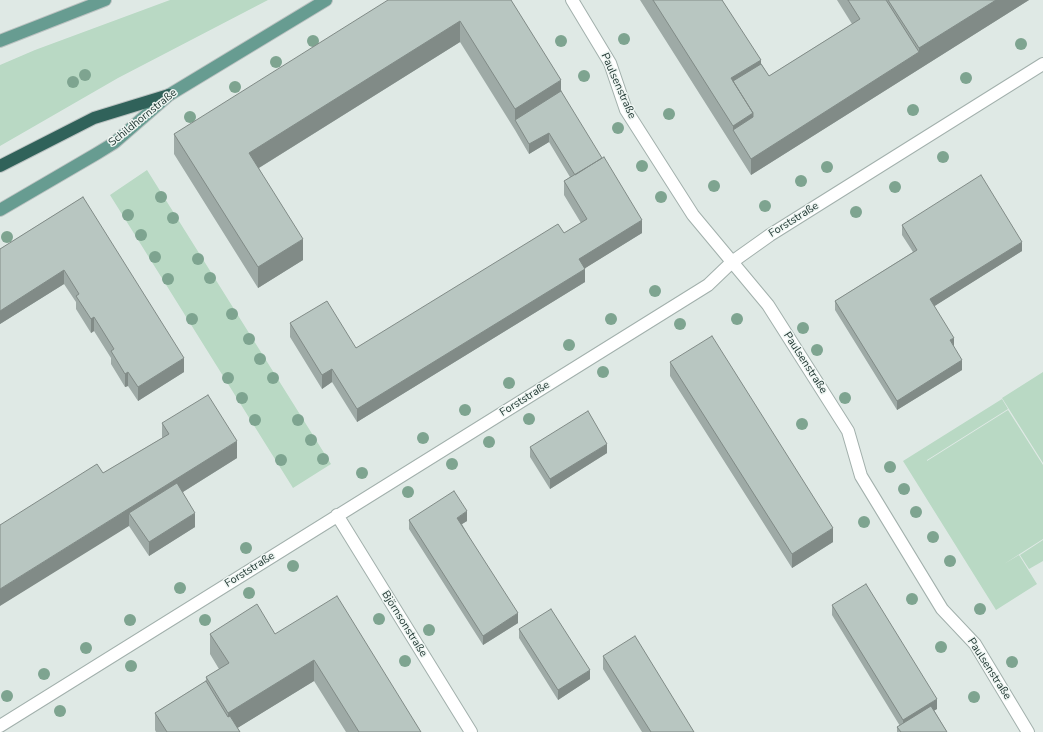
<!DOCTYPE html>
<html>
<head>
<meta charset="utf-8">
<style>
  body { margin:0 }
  canvas { display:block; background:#dfe9e5 }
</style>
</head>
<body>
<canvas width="1043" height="732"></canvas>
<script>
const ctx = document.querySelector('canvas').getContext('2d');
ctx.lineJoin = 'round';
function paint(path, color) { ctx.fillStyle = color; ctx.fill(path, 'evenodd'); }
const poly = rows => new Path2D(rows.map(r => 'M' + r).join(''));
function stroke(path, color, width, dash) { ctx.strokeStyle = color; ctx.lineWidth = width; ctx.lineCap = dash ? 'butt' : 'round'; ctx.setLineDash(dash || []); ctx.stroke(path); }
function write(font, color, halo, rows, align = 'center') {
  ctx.font = font + ' "Nunito Sans",sans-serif'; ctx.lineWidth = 3; ctx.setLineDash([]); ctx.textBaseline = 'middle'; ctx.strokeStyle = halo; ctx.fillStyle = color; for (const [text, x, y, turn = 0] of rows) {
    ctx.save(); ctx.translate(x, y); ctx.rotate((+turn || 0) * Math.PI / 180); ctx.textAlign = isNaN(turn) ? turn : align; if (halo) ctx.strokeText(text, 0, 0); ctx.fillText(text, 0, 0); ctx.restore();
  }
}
paint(poly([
  [170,0,268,0,118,78,0,146,0,65,35,50],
  [147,170,331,464,293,488,110,195],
  [1043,372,1043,463,1002,398],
  [1002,399,1008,409,927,460,927,461,1008,410,1043,465,1043,539,1004,564,1019,555,1037,584,996,610,903,461],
  [1043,540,1043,561,1029,569,1020,555]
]), '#b9d9c4');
const minor = poly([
  [572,0,610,63,626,110,693,215,768,305,848,431,861,476,942,609,975,644,1028,732],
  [337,515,471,732],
  [0,726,708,285,732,262,770,235,1043,64]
]);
const major = poly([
  [0,41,105,0],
  [0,210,96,154,114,143,169,95,326,0]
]);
const highway = poly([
  [0,166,94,118,169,95]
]);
stroke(minor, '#a2b0ac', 14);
stroke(major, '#bcc3c2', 14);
stroke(highway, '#bcc3c2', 14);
stroke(minor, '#fff', 12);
stroke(major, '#679c91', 12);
stroke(highway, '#30625a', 12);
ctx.fillStyle = '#7ea490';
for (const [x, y] of [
  [624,39],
  [313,41],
  [561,41],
  [1021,44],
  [276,62],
  [85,75],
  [584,76],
  [966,78],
  [73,82],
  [235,87],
  [913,110],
  [669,114],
  [190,117],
  [618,128],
  [943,157],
  [642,166],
  [827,167],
  [801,181],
  [714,186],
  [895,187],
  [161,197],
  [661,197],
  [765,206],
  [856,212],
  [128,215],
  [173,218],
  [141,235],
  [7,237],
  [155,257],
  [198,259],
  [210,278],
  [168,279],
  [655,291],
  [232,314],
  [192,319],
  [611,319],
  [737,319],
  [680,324],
  [803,328],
  [249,339],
  [569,345],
  [817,350],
  [260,359],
  [603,372],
  [228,378],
  [273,378],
  [509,383],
  [242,398],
  [845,398],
  [465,410],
  [529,419],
  [255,420],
  [298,420],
  [802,424],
  [423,438],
  [311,440],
  [489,442],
  [323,459],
  [281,460],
  [452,464],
  [890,467],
  [362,473],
  [904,489],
  [408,492],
  [916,512],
  [864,522],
  [933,537],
  [246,548],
  [950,561],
  [293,566],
  [180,588],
  [249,593],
  [912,599],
  [980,609],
  [379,619],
  [130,620],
  [205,620],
  [429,630],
  [941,647],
  [86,648],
  [405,661],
  [1012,662],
  [131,666],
  [44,674],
  [7,696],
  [974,697],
  [60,711]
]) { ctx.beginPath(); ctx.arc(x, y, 6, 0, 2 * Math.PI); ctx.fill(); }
paint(poly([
  [511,0,561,91,642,233,585,268,585,282,357,422,332,382,322,389,290,337,290,323,356,348,564,233,581,223,564,195,564,181,570,177,549,142,529,154,515,130,460,42,259,168,303,260,258,288,174,154,174,134],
  [640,0,722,0,769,76,852,24,837,0,1029,0,751,175],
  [83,197,184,372,138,401,128,386,125,387,111,364,111,358,94,331,91,333,76,309,76,302,64,284,0,324,0,249],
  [902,225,1022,251,934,306,954,347,962,370,897,410,835,310,835,301,913,252,902,235],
  [670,362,833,542,792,568,670,376],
  [162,423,237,458,183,492,195,527,149,556,129,526,103,473,162,438],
  [530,447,607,453,550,489,530,457],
  [409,520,467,521,462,524,518,623,483,645,409,529],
  [832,605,937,709,934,710,947,732,897,732,897,727,900,726,832,615],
  [519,629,590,679,558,700,519,638],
  [210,634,275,634,421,732,346,732,314,681,237,728,240,732,156,732,155,730,155,713,206,681,206,677,219,669,210,654],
  [603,656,694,732,642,732,603,669]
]), '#9eaaa6');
paint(poly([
  [996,0,1029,0,751,175,751,159,919,52,919,48],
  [460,21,460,42,249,174,249,153],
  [761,60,761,81,739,95,731,78],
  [561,80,561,101,515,120,515,109],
  [753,113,753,134,733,130,733,126],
  [549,133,549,142,529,154,529,144],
  [642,220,642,233,579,272,579,259],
  [303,239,303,260,258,288,258,267],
  [1022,242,1022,251,930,309,930,299],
  [585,269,585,282,357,422,357,409],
  [64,270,64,284,0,324,0,311],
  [94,317,94,331,91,333,91,319],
  [954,338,954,347,950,340],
  [184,358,184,372,138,401,138,387],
  [962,360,962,370,897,410,897,401],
  [332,369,332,382,322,389,322,375],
  [128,372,128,386,125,387,125,374],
  [237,441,237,458,135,522,129,513,129,526,0,606,0,589],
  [607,444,607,453,550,489,550,479],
  [467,511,467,521,457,527,457,518],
  [195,513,195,527,149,556,149,542],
  [833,528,833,542,792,568,792,554],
  [518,613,518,623,483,645,483,636],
  [314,660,314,681,231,732,228,732,228,713],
  [590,670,590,679,558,700,558,690],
  [937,699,937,709,903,729,903,720]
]), '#818b87');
const building = poly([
  [388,0,511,0,561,80,515,109,460,21,249,153,303,239,258,267,174,134,388,0],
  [653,0,722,0,761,60,731,78,753,113,733,126,653,0],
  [848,0,886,0,919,52,751,159,733,130,753,117,753,113,733,81,761,64,769,76,860,19,848,0],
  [888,0,996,0,919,48,888,0],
  [561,91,602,158,575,175,549,133,529,144,515,120,561,91],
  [604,157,642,220,579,259,585,269,357,409,332,369,322,375,290,323,327,301,356,348,558,224,564,233,587,219,564,181,604,157],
  [981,175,1022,242,930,299,954,338,950,340,962,360,897,401,835,301,917,250,902,225,981,175],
  [83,197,184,358,138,387,128,372,125,374,111,351,114,349,94,317,91,319,76,296,79,294,64,270,0,311,0,249,83,197],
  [712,336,833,528,792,554,670,362,712,336],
  [208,395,237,441,0,589,0,525,97,464,103,473,169,434,162,423,208,395],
  [588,411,607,444,550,479,530,447,588,411],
  [177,483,195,513,149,542,129,513,177,483],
  [454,491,467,511,457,518,518,613,483,636,409,520,454,491],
  [866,584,937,699,903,720,832,605,866,584],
  [337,596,421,732,359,732,314,660,228,713,206,677,229,663,210,634,257,604,275,634,337,596],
  [551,609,590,670,558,690,519,629,551,609],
  [635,636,694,732,651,732,603,656,635,636],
  [206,681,228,717,230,716,240,732,167,732,155,713,206,681],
  [931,706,947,732,901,732,897,727,931,706]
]);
paint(building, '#b8c6c1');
stroke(building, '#818b87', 1);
write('11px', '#213833', '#eff6f3', [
  ["Paulsenstraße",618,86,66],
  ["Schildhornstraße",143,118,-39],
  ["Forststraße",794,220,-32],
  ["Paulsenstraße",805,363,57],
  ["Forststraße",525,399,-32],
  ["Forststraße",250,570,-32],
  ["Björnsonstraße",404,624,58],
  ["Paulsenstraße",989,669,57]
]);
</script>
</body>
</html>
